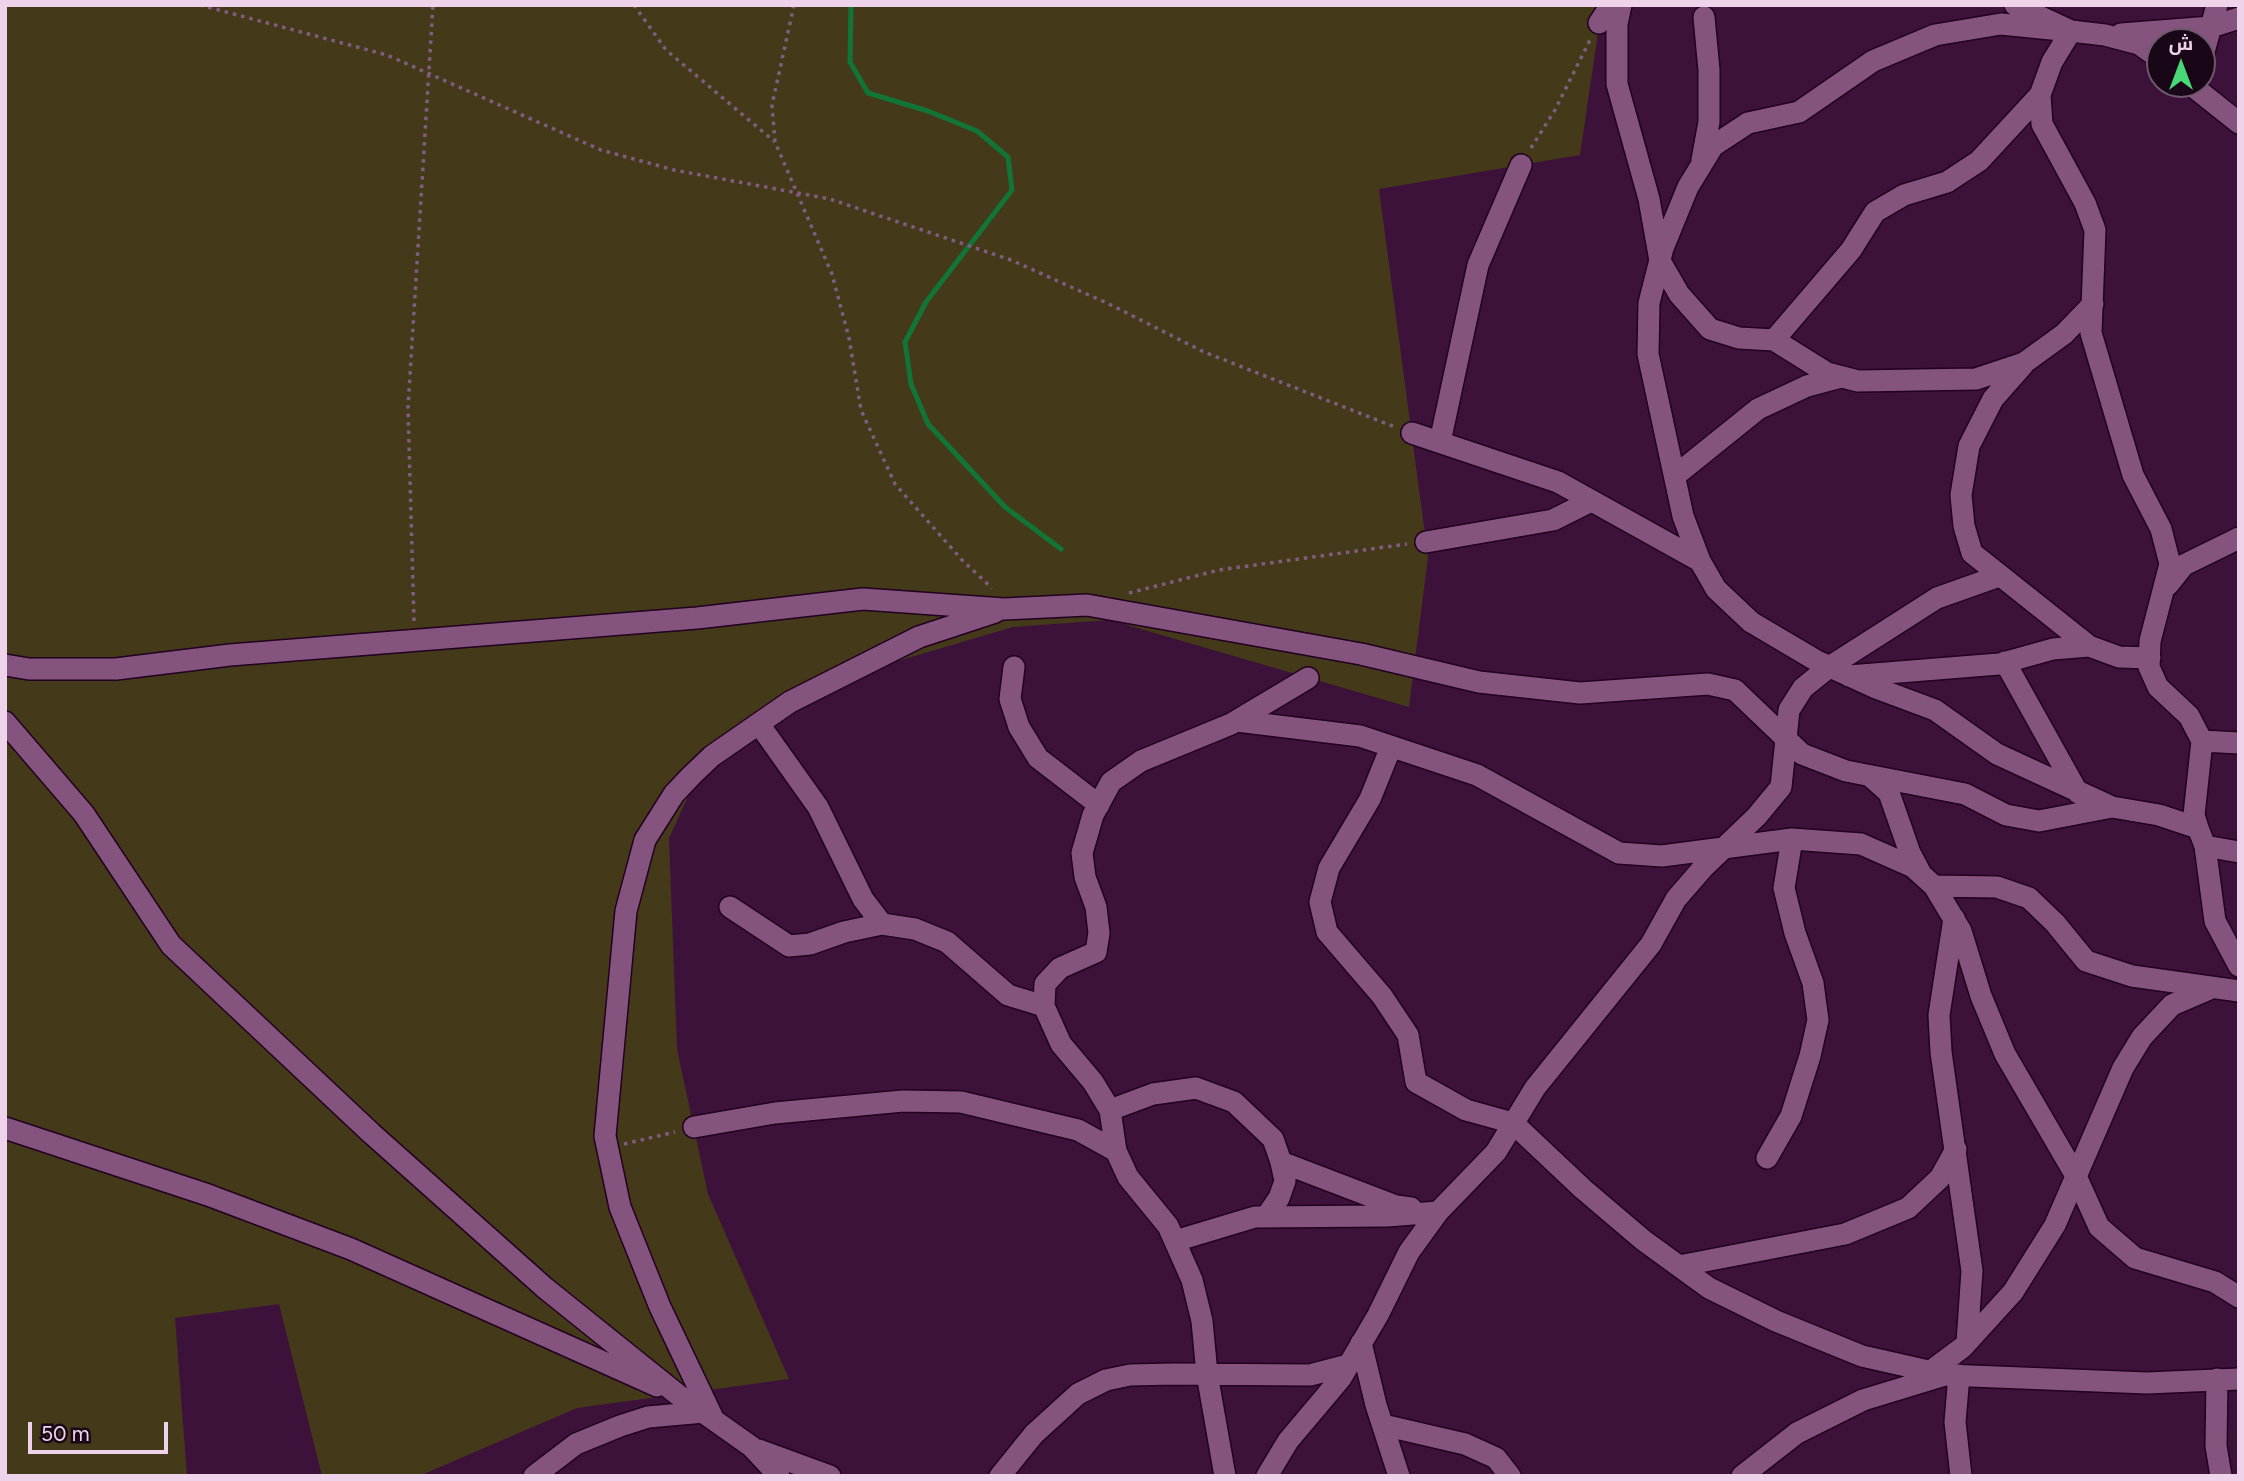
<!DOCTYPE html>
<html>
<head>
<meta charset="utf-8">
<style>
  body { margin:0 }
  #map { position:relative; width:2244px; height:1481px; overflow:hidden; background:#3d123a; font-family:Figtree,Cairo,sans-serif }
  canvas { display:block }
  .frame { position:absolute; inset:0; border:7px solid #efd3eb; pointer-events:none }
  .north { position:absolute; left:2146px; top:28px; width:70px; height:70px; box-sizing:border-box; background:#190718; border:2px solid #6f596c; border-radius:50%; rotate:0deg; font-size:19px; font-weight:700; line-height:28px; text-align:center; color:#efd3eb }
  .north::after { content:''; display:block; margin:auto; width:24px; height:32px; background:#4ad778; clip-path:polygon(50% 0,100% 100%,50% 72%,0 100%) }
  .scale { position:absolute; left:28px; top:1422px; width:140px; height:32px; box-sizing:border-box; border:4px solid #efd3eb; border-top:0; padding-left:9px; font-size:21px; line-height:24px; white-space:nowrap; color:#efd3eb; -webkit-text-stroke:5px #190718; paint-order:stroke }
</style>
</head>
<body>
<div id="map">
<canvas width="2244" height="1481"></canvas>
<div class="frame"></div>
<div class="north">ش</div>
<div class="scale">50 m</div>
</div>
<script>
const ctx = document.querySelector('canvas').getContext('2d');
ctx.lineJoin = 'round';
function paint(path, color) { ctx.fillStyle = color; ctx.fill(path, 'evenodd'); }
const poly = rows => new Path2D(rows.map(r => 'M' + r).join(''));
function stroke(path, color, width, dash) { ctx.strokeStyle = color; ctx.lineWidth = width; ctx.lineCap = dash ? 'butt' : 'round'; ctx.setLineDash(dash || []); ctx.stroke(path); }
paint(poly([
  [5,5,1602,5,1580,155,1379,189,1428,557,1409,707,1110,620,1013,627,840,678,696,779,669,838,677,1049,708,1194,789,1379,577,1408,419,1476,322,1476,279,1304,175,1318,187,1476,5,1476]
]), '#443a1a');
stroke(poly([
  [851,5,850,62,868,93,928,111,977,131,1008,157,1012,190,926,302,905,342,911,384,928,424,1005,507,1061,549]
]), '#137438', 5);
const minor = poly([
  [1621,5,1617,24,1617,84,1649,199,1660,261,1679,294,1710,329,1739,338,1774,340,1827,373,1858,381,1976,379,2024,363,2064,334,2093,304],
  [2015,5,2071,31,2105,35,2139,44,2160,59],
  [1599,23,1611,5],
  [2121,34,2211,27,2239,18],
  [2202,59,2217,5],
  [2190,84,2239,123],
  [1702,160,1709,122,1709,70,1704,17],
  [1774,340,1851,250,1875,212,1904,195,1947,182,1979,161,2040,95],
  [2023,365,1993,399,1969,446,1961,495,1964,526,1972,553,2089,646,2119,657,2150,658],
  [1412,433,1558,482,1700,561],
  [1440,442,1478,265,1521,165],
  [1676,475,1758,409,1807,386,1841,377],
  [1426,542,1553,520,1591,501],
  [2168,585,2184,565,2239,538],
  [2005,662,2078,793],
  [5,665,29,669,116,669,230,655,697,618,863,599,1004,609,1087,605,1361,654,1479,682,1580,693,1708,684,1735,690,1802,754,1846,771,1965,794,2006,815,2039,821,2112,807],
  [1014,667,1010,699,1019,727,1038,758,1099,805],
  [1849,676,1999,664,2053,649,2089,646],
  [1237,721,1360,736,1477,775,1619,853,1662,856,1792,839,1861,844,1913,867,1934,886,1961,931,1981,996,2005,1054,2076,1176,2099,1227,2135,1258,2215,1282,2239,1297],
  [5,722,84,814,171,945,371,1133,545,1288,677,1394,752,1447,779,1476],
  [759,724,818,807,863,899,882,924,915,929,947,942,1008,995,1044,1006],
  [2202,741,2239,743],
  [1391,747,1370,799,1329,868,1320,902,1327,932,1382,996,1408,1035,1416,1082,1466,1110,1513,1123,1583,1189,1643,1240,1709,1288,1776,1321,1862,1356,1946,1375,2147,1383,2239,1379],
  [1870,776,1889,793,1910,853,1920,872],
  [2198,828,2159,815,2112,807,1997,754,1935,710,1876,688,1817,661,1751,622,1716,589,1700,561,1683,516,1648,354,1649,303,1663,248,1688,187,1713,146,1748,123,1799,112,1873,61,1935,35,2001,24,2071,31,2052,62,2040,95,2042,124,2085,203,2095,230,2091,333,2133,475,2161,529,2170,564,2150,641,2149,667,2158,687,2189,716,2202,741,2194,815,2198,828,2205,846,2215,921,2239,966],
  [2205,846,2239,852],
  [1934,886,1997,887,2029,898,2055,923,2086,961,2132,976,2239,991],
  [730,907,789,946,810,944,844,932,882,924],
  [1954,918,1939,1015,1941,1052,1972,1271,1967,1342],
  [1110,1110,1153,1094,1196,1088,1234,1102,1273,1139,1281,1162,1285,1181,1279,1198,1266,1217],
  [694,1127,775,1113,903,1101,961,1102,1078,1130,1116,1151],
  [5,1128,208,1195,351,1249,657,1386],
  [1767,1158,1791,1116,1810,1056,1818,1020,1813,983,1795,933,1784,888,1792,839],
  [1281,1162,1396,1206,1411,1208],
  [1175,1241,1255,1217,1387,1216,1438,1212],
  [1679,1266,1845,1234,1908,1208,1940,1178,1956,1149],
  [1361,1343,1376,1405,1399,1476],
  [1931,1371,1963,1347,2013,1292,2055,1225,2123,1068,2142,1037,2172,1005,2209,989],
  [1959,1375,1955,1422,1961,1476],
  [2217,1379,2216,1446,2221,1476],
  [712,1416,660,1307,620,1207,605,1136,626,911,645,840,674,794,691,776,712,756,790,702,919,637,995,612],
  [1383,1425,1465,1444,1496,1458,1510,1476],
  [759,1450,830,1476],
  [534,1476,576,1444,620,1426,648,1417,704,1412],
  [1000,1476,1034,1434,1078,1394,1106,1380,1130,1375,1174,1374,1310,1375,1348,1365],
  [1225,1476,1207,1374,1202,1321,1192,1280,1168,1226,1128,1177,1116,1151,1110,1110,1093,1082,1061,1044,1044,1006,1045,984,1060,968,1096,952,1099,933,1096,907,1085,877,1082,853,1093,815,1111,782,1141,761,1231,724,1308,678],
  [1267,1476,1288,1441,1341,1378,1378,1315,1409,1252,1438,1212,1496,1152,1535,1088,1651,944,1676,899,1702,869,1757,816,1781,787,1789,710,1803,688,1829,667,1937,598,1999,576],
  [1742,1476,1797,1433,1863,1400,1945,1375]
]);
stroke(minor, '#220020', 24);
stroke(poly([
  [200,5,387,55,601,150,674,170,830,199,1011,260,1109,304,1204,352,1395,427],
  [634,5,666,50,775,142],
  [794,5,772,105,775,142,832,274,849,338,861,410,895,484,962,560,992,588],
  [1531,148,1555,110,1591,38],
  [1129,593,1219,570,1407,544],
  [414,621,408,408,433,5],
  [624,1144,675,1132]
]), '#815c7e', 3.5, [3.5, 5]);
stroke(minor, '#84547f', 21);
</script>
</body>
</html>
